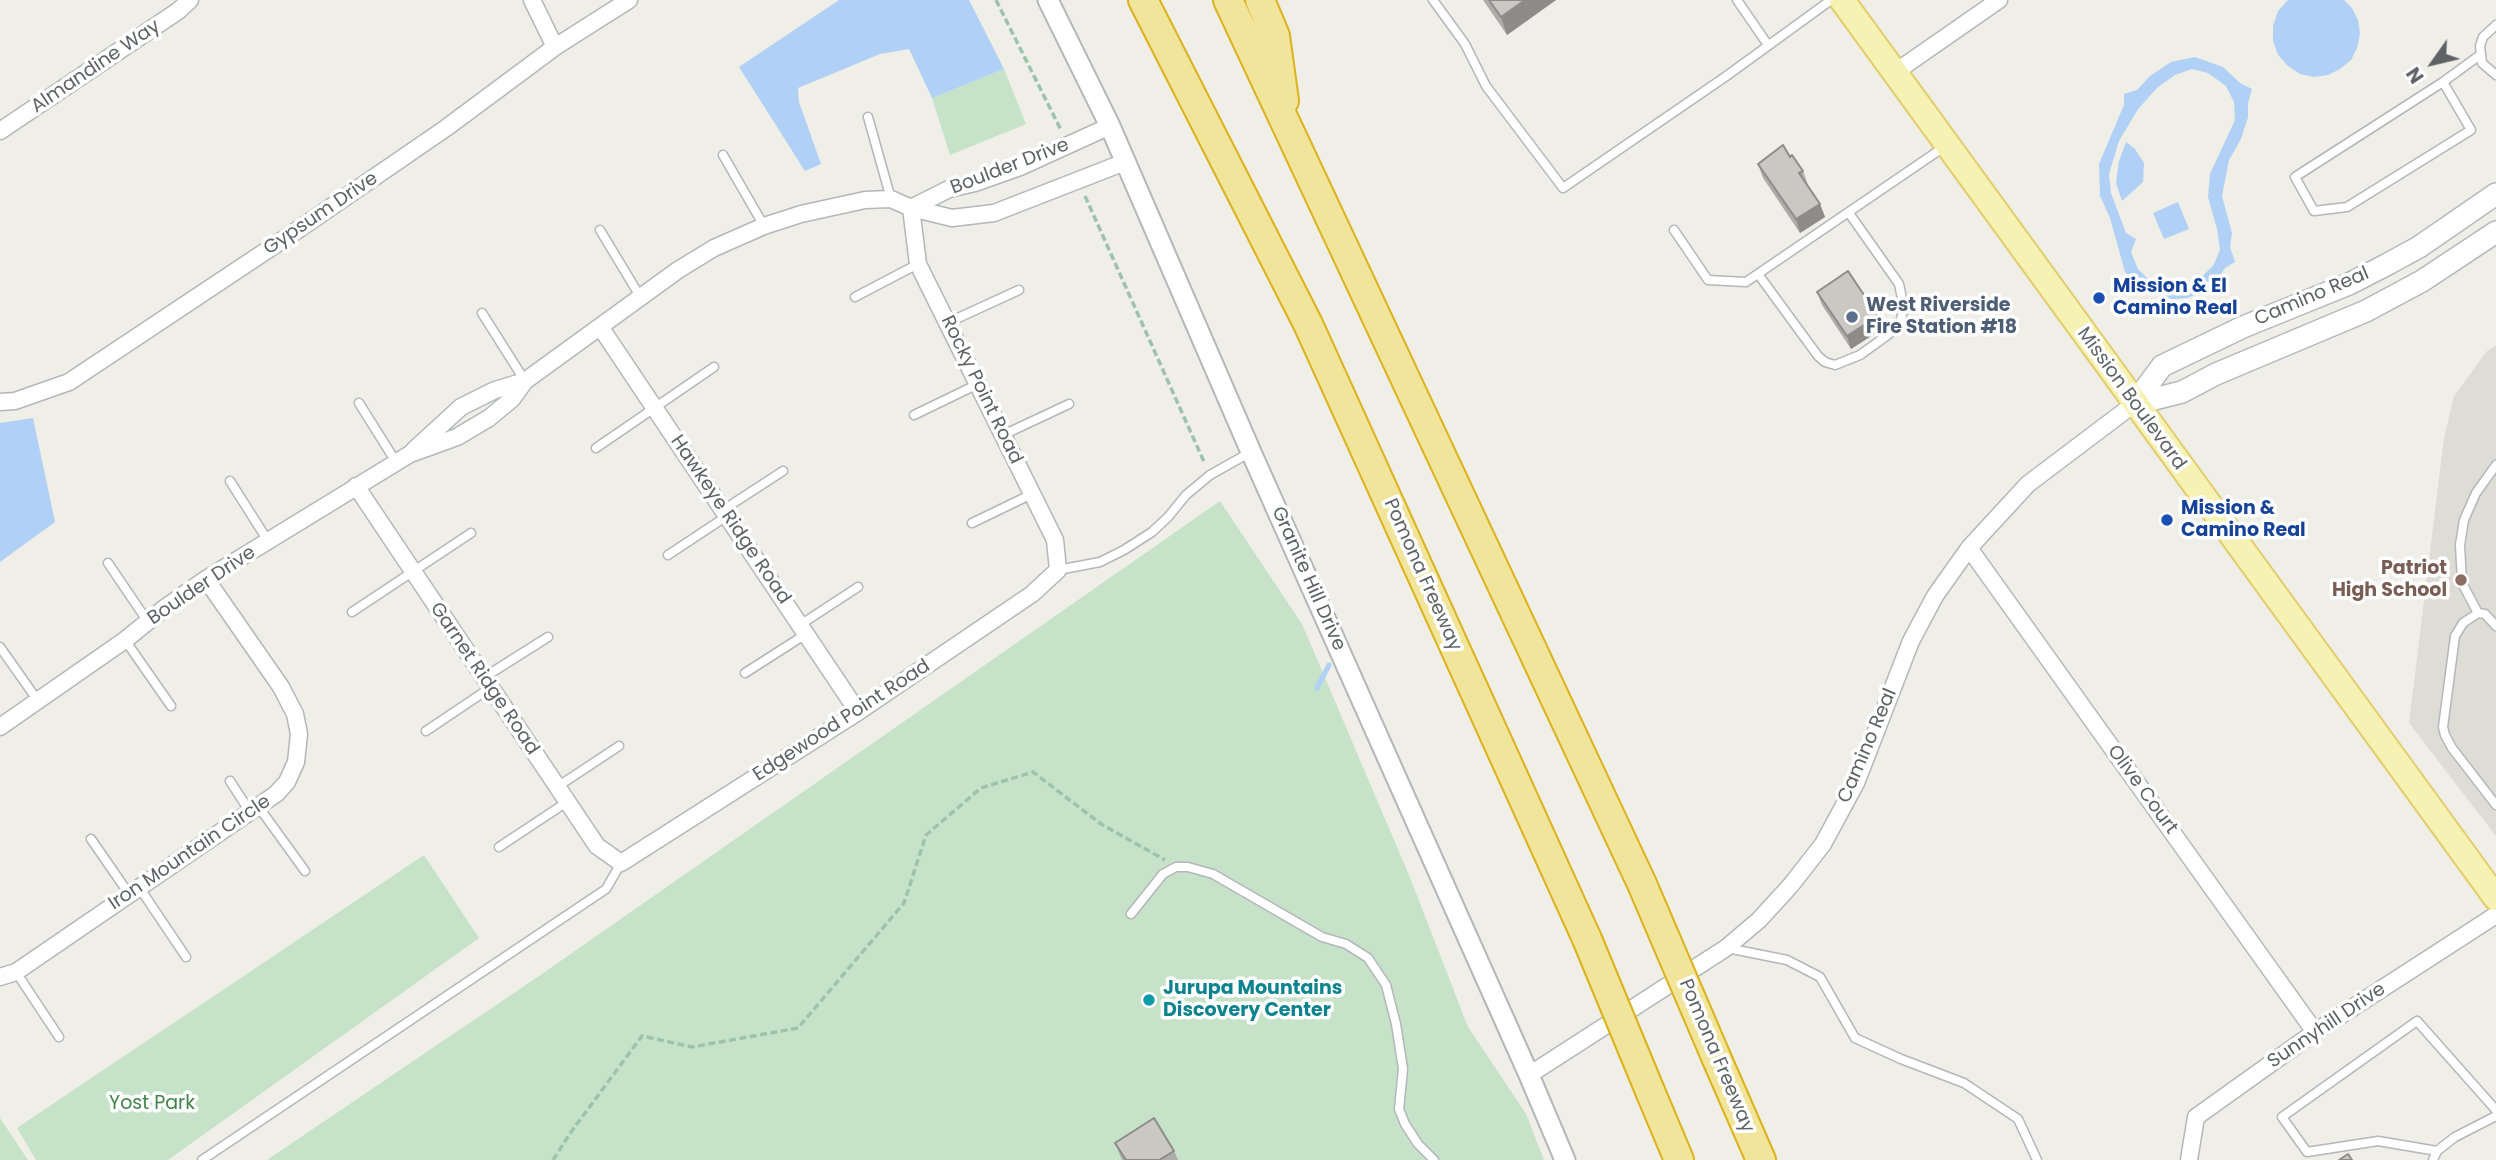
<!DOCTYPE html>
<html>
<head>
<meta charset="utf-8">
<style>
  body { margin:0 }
  #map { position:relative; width:2496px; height:1160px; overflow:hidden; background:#efeee7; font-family:Poppins,sans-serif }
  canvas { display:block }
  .north { position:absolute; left:2398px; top:28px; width:70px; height:70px; -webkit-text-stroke:5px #fff; paint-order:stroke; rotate:236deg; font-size:19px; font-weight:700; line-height:28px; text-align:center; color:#5e6165 }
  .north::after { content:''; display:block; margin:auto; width:24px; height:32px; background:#5e6165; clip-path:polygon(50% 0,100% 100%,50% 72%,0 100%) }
</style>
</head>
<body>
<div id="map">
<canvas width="2496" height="1160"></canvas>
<div class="north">N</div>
</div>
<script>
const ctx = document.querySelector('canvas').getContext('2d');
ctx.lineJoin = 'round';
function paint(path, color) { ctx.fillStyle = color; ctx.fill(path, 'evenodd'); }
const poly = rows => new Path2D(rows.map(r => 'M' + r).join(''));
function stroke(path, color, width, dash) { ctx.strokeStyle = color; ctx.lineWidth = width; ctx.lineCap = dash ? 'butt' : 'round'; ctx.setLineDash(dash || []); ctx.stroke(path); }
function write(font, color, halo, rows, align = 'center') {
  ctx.font = font + ' Poppins,sans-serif'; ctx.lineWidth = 7; ctx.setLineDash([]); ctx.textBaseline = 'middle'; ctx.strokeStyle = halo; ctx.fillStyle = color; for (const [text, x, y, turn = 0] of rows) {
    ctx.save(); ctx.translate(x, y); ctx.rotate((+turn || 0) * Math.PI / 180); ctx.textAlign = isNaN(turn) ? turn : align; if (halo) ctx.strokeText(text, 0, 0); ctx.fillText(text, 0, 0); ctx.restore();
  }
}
paint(poly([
  [2496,346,2496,836,2409,723,2444,438,2454,396,2487,351]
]), '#deddd5');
paint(poly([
  [1004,69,1026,124,950,155,932,98],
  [1220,501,1302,624,1409,875,1468,1027,1526,1114,1544,1160,267,1160,539,976],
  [424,855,479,938,168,1160,36,1160,17,1128],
  [0,1118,28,1160,0,1160]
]), '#c6e3c9');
paint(poly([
  [839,0,969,0,1004,69,932,98,909,49,880,54,798,88,799,102,821,164,805,171,739,67],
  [2288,0,2344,0,2352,8,2358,20,2360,34,2357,48,2351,60,2340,69,2328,75,2314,77,2300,74,2288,66,2278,55,2273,41,2273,26,2278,11],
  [2195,57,2223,67,2240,83,2252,89,2248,103,2248,117,2241,139,2229,160,2222,196,2232,233,2230,247,2235,262,2225,268,2218,279,2205,291,2187,298,2172,299,2145,291,2125,272,2110,218,2100,196,2099,164,2124,105,2124,94,2137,90,2150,76,2171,62],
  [2192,69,2208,73,2226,86,2234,102,2235,120,2210,174,2208,197,2217,229,2220,250,2213,266,2200,278,2188,285,2169,288,2152,283,2138,269,2131,252,2136,239,2126,233,2111,193,2109,174,2119,141,2138,109,2158,87,2175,75],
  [2126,142,2135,149,2144,163,2143,182,2122,201,2116,183,2119,161],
  [2178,202,2189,229,2164,239,2153,213],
  [33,418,55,522,0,562,0,423]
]), '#b0d0f6');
stroke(poly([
  [1317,688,1329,665]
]), '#b0d0f6', 5);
const service = poly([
  [1433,0,1465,44,1486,86,1563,188,1725,77,1831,0],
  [1737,0,1768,45],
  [2496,25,2483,37,2480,46,2482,63,2496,75],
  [2443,82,2471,130,2347,207,2314,211,2295,177,2443,82,2480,55],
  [868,117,891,199],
  [723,155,764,226],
  [600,230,641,298],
  [1674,230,1708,280,1746,282,1944,147],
  [1758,274,1818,356,1825,362,1835,365,1860,355,1889,334,1900,322,1904,308,1899,284,1849,213],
  [855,297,918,264],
  [482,313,525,381],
  [947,323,1019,290],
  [359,403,396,462],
  [914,415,978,384],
  [1003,435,1069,404],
  [596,448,714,367],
  [230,481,268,541],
  [723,510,783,471],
  [972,523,1032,494],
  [668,555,727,516],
  [108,563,148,622],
  [1058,570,1100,562,1124,550,1152,532,1168,517,1186,495,1210,475,1251,452],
  [352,612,471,533],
  [2478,613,2462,583,2460,545,2464,520,2476,493,2496,465],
  [800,625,858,587],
  [2496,626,2485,614,2478,613,2463,623,2455,636,2443,727,2445,735,2452,748,2496,805],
  [125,640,171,706],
  [0,647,38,701],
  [745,673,806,634],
  [483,678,548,637],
  [426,731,490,688],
  [230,781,250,812],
  [557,787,619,746],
  [258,806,305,871],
  [91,839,129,894],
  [499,847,567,802],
  [139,887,186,957],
  [1131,914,1163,874,1176,867,1188,867,1213,874,1322,937,1346,944,1368,958,1386,985,1396,1024,1403,1069,1399,1109,1405,1124,1418,1144,1434,1160],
  [1727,948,1787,960,1820,977,1855,1038,1901,1059,1964,1083,2018,1119,2037,1160],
  [16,972,59,1037],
  [2437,1151,2378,1141,2307,1152,2282,1117,2417,1021,2496,1110],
  [202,1160,606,889,621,863],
  [2433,1160,2437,1151,2455,1137,2496,1116]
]);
const minor = poly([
  [532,0,555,47],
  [1894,73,1999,0],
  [0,131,178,11,190,0],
  [911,208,949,189,975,183,1020,167,1110,126],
  [601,328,858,712],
  [0,402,15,401,69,382,302,227,446,128,555,47,629,0],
  [414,450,461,407,495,390,525,381],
  [356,486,597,846,621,863,858,712,1032,594,1058,570,1055,540,918,264,911,208],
  [1969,548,2315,1032],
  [0,727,125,640,166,607,206,579,410,454,457,437,489,418,512,399,525,381,678,270,714,248,764,226,801,214,865,200,891,199,911,208,952,218,994,213,1125,162],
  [0,977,16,972,276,794,287,782,296,762,299,734,295,714,281,687,206,579],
  [1529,1075,1726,948,1759,920,1791,885,1823,844,1856,783,1911,641,1935,596,1969,548,2028,484,2134,404],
  [2189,1160,2196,1117,2315,1032,2496,915]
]);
const tertiary = poly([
  [1048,0,1110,126,1251,452,1529,1075,1565,1160]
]);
const secondary = poly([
  [2134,404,2162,366,2243,327,2349,284,2386,265,2419,247,2496,194],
  [2134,404,2182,392,2216,374,2366,311,2422,281,2496,232]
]);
const primary = poly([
  [1842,0,2496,898]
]);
const motorway = poly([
  [1143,0,1308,324,1587,939],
  [1228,0,1642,884],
  [1260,0,1275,36,1284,101],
  [1716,1057,1761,1160],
  [1650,1091,1679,1160]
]);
stroke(service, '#b4b6ba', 11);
stroke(minor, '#b4b6ba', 19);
stroke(tertiary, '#b4b6ba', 23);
stroke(secondary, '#b5b8bc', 24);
stroke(primary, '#e2cd6d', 28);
stroke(motorway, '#dcb21a', 32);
stroke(poly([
  [996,0,1061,130],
  [1085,196,1205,464],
  [553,1160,571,1132,642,1036,692,1047,798,1028,904,903,926,835,981,788,1033,772,1101,824,1165,860]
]), '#9fc2ac', 3.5, [7, 3.5]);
stroke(service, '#fff', 8);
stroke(minor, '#fff', 16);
stroke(tertiary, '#fff', 19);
stroke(secondary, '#fff', 21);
stroke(primary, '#f6f2b4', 24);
stroke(motorway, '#f1e49b', 28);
const motorwayBridge = poly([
  [1642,884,1716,1057],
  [1587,939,1650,1091]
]);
stroke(motorwayBridge, '#dcb21a', 32, []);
stroke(motorwayBridge, '#f1e49b', 28);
paint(poly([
  [1483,0,1556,0,1507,35],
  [1790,157,1803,171,1808,185,1820,204,1825,217,1800,233,1763,178,1758,164],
  [1817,292,1878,316,1882,329,1851,349,1822,305],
  [1115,1143,1174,1151,1178,1160,1122,1160]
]), '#aeaca8');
paint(poly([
  [1525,0,1556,0,1507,35,1501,17],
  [1820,204,1825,217,1800,233,1796,219],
  [1878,316,1882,329,1851,349,1847,336]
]), '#8d8c88');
const building = poly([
  [1489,0,1525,0,1501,17,1489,0],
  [1783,145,1790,157,1792,155,1803,171,1799,173,1820,204,1796,219,1758,164,1783,145],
  [1848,271,1878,316,1847,336,1817,292,1848,271],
  [1154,1118,1174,1151,1159,1160,1126,1160,1115,1143,1154,1118],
  [2348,1154,2352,1160,2339,1160,2348,1154]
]);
paint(building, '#cac8c3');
stroke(building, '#8d8c88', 2);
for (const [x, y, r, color] of [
  [2099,298,7,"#1a4fb4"],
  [1852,317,7,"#5c6f8a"],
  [2167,520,7,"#1a4fb4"],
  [2461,580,7,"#8d6e63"],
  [1149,1000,7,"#0f9aa8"]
]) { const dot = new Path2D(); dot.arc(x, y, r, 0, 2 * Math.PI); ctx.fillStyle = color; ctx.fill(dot); stroke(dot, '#fff', 2.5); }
write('19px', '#5e6165', '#fff', [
  ["Almandine Way",96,67,-34],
  ["Boulder Drive",1010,167,-21],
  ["Gypsum Drive",321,214,-34],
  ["Camino Real",2312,297,-23],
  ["Rocky Point Road",981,390,64],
  ["Mission Boulevard",2131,399,54],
  ["Hawkeye Ridge Road",730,520,56],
  ["Pomona Freeway",1422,575,66],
  ["Granite Hill Drive",1308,579,66],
  ["Boulder Drive",202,586,-34],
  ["Garnet Ridge Road",484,679,56],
  ["Edgewood Point Road",842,721,-33],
  ["Camino Real",1868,746,-67],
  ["Olive Court",2142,790,54],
  ["Iron Mountain Circle",190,853,-34],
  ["Sunnyhill Drive",2327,1026,-34],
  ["Pomona Freeway",1716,1056,67]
]);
write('bold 19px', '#164399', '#fff', [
  ["Mission & El",2113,287],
  ["Camino Real",2113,309],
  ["Mission &",2181,509],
  ["Camino Real",2181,531]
], 'left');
write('bold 19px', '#4e5e75', '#fff', [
  ["West Riverside",1866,306],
  ["Fire Station #18",1866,328]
], 'left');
write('bold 19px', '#785e54', '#fff', [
  ["Patriot",2447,569],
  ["High School",2447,591]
], 'right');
write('bold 19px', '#0d838f', '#fff', [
  ["Jurupa Mountains",1163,989],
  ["Discovery Center",1163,1011]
], 'left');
write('19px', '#40834a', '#fff', [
  ["Yost Park",152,1104]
]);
</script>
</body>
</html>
